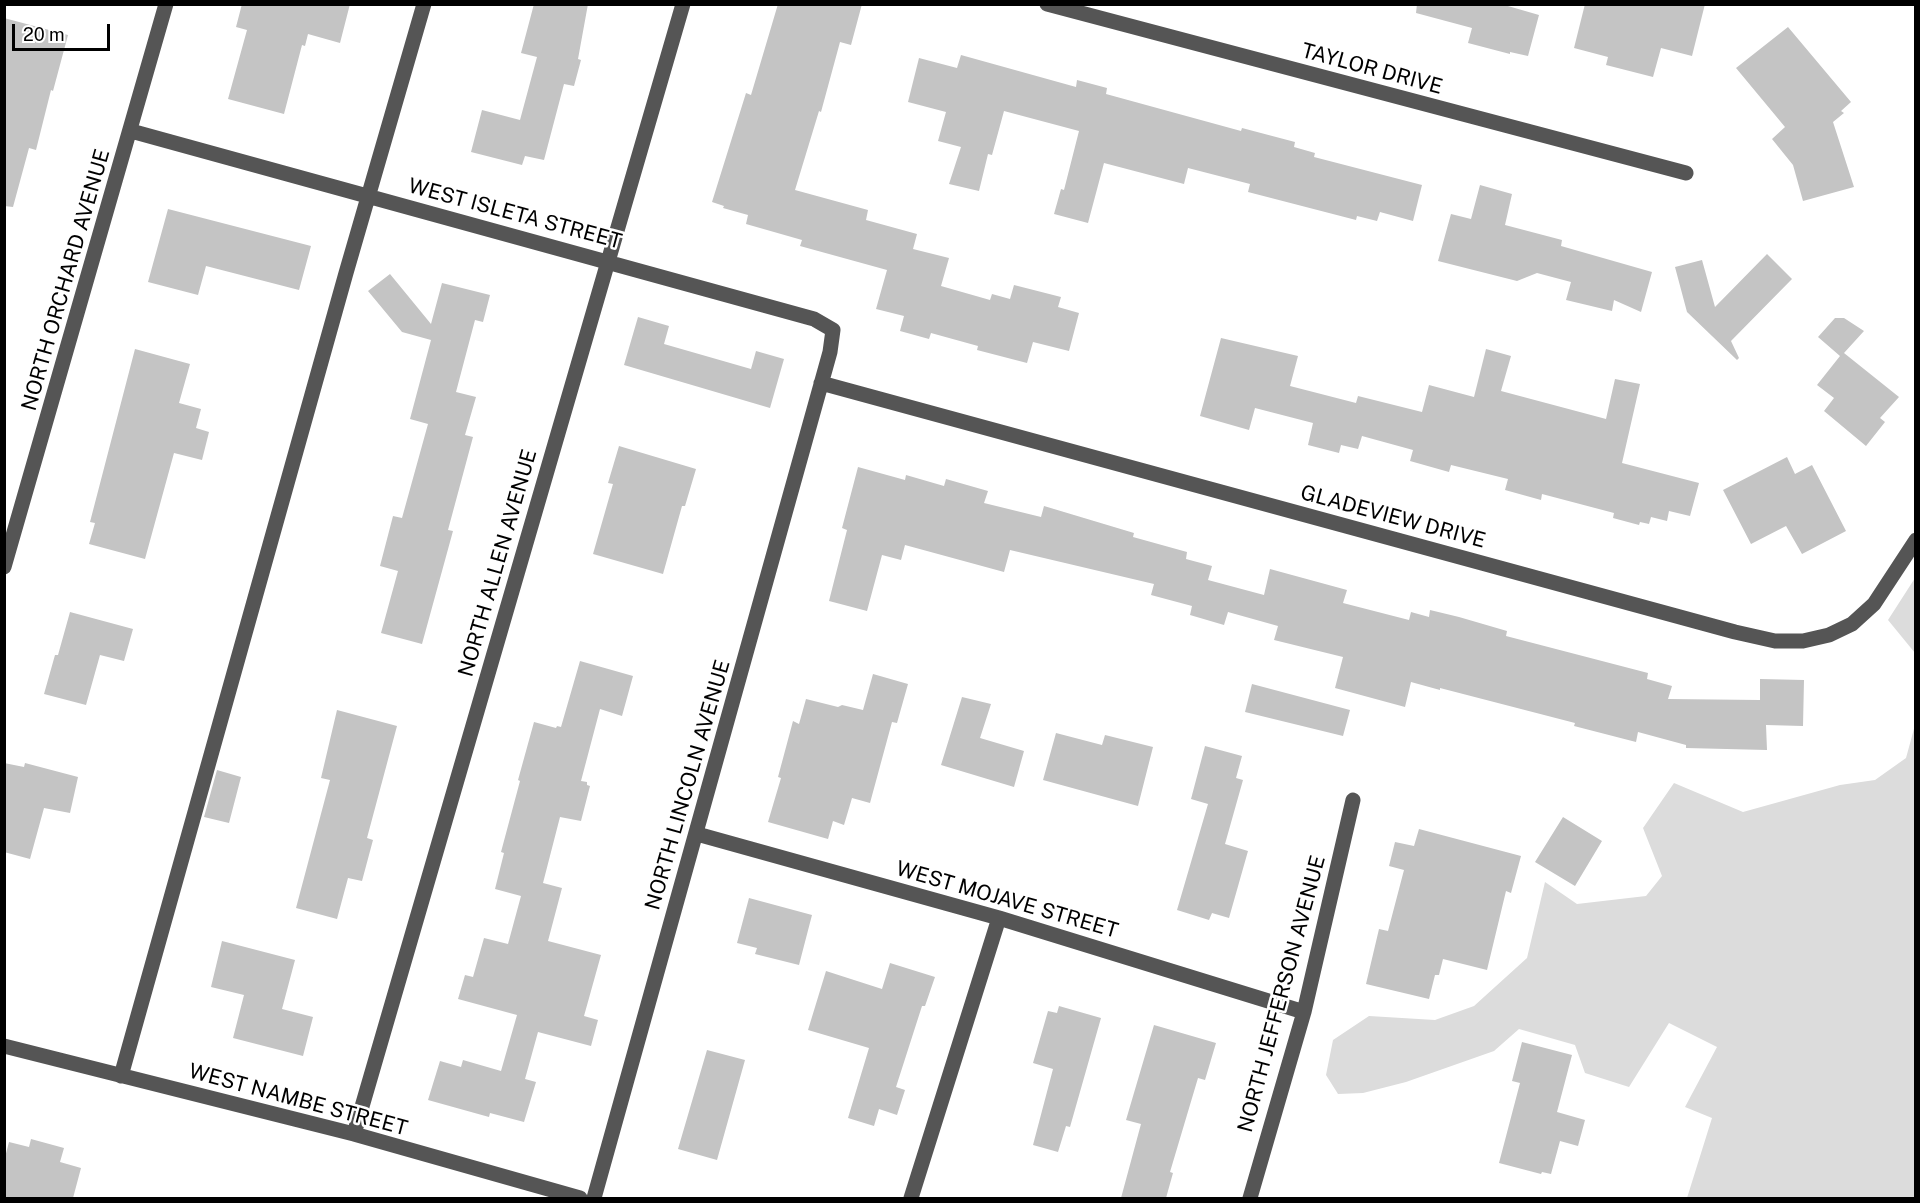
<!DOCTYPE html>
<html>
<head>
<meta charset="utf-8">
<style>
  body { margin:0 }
  #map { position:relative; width:1920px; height:1203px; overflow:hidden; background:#fff; font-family:"Public Sans",sans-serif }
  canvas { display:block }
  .frame { position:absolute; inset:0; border:6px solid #000; pointer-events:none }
  .scale { position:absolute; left:12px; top:24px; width:98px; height:27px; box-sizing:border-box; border:3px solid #000; border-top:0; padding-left:8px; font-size:18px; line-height:21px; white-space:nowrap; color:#000; -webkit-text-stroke:4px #fff; paint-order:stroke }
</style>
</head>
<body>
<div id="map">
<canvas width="1920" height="1203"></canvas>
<div class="frame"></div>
<div class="scale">20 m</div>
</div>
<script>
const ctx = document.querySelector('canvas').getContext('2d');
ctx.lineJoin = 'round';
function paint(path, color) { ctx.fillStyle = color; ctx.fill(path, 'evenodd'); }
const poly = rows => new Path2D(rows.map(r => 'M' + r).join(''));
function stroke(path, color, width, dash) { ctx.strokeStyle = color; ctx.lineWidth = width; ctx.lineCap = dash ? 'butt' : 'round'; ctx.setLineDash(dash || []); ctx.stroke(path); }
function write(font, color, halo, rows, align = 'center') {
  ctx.font = font + ' "Public Sans",sans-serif'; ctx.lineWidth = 5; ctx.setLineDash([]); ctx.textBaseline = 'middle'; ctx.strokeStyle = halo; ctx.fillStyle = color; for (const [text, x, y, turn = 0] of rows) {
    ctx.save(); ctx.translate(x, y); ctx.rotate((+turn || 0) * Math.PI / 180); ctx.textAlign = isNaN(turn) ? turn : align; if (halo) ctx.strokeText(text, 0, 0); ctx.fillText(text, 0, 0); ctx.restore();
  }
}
paint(poly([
  [1915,578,1915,653,1888,620],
  [1915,725,1915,1198,1687,1198,1712,1118,1685,1107,1717,1047,1669,1023,1629,1087,1585,1073,1575,1045,1519,1029,1494,1051,1406,1082,1363,1093,1338,1094,1326,1075,1333,1040,1369,1016,1435,1020,1474,1006,1527,958,1545,882,1577,904,1646,896,1662,876,1643,828,1674,783,1743,812,1840,785,1875,780,1906,758]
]), '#dcdcdc');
paint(poly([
  [242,4,350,4,340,43,308,34,305,46,302,45,284,114,228,99,247,30,236,27],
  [534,4,588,4,578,59,581,60,574,86,564,84,544,160,525,156,522,165,471,152,482,110,520,120,537,57,521,53],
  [778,4,862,4,851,45,840,42,821,112,819,111,795,190,868,210,866,220,917,234,913,249,949,258,941,286,990,300,992,294,1010,299,1014,285,1061,297,1058,307,1079,313,1069,351,1033,342,1027,363,977,350,978,346,931,333,929,339,900,331,904,316,876,309,887,270,800,246,802,240,746,224,748,215,723,208,724,206,712,202,746,93,751,95],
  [1417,4,1501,4,1539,15,1528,56,1510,52,1510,54,1468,43,1472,28,1416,13],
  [1585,4,1705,4,1692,56,1661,48,1653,77,1606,65,1608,57,1574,48],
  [4,18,68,35,53,91,51,90,36,150,29,148,13,207,4,206],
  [1788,27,1851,102,1841,111,1844,113,1833,122,1854,187,1803,201,1793,165,1772,139,1785,127,1736,68],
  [961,55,1076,87,1077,80,1107,88,1106,94,1241,131,1242,128,1295,142,1294,147,1315,153,1314,157,1422,185,1413,221,1380,212,1377,221,1357,216,1356,220,1248,192,1250,184,1188,168,1184,184,1104,163,1088,223,1054,214,1061,189,1064,190,1079,131,1004,111,992,155,988,154,979,191,949,184,961,147,938,141,946,112,908,102,919,58,957,68],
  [1480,185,1512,194,1505,225,1562,240,1561,246,1652,272,1641,312,1614,300,1612,311,1566,300,1571,282,1537,273,1517,281,1438,261,1451,214,1471,219],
  [168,209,311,246,299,290,206,266,198,295,148,282],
  [1767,254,1792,279,1731,341,1739,358,1737,360,1687,312,1675,267,1702,260,1715,307],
  [390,274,431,324,442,283,490,295,483,322,475,320,456,392,476,397,465,435,473,437,448,530,453,531,422,644,381,633,398,571,380,566,393,516,402,518,428,424,410,419,431,340,402,332,368,291],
  [638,317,669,326,664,344,751,369,756,351,784,359,770,408,624,365],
  [1835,318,1844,318,1864,331,1844,353,1899,397,1880,418,1885,422,1866,446,1824,411,1834,398,1817,385,1840,356,1818,337],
  [1221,338,1298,356,1290,386,1356,403,1358,396,1422,412,1429,385,1474,397,1486,349,1511,356,1501,391,1606,419,1615,379,1640,384,1622,463,1699,483,1690,516,1669,511,1667,521,1651,517,1649,524,1640,522,1639,525,1613,518,1614,513,1542,494,1541,500,1505,490,1508,479,1451,465,1449,472,1410,461,1413,450,1362,436,1358,449,1341,445,1339,453,1308,445,1313,423,1255,408,1249,430,1200,416],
  [135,349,190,364,179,403,201,409,196,428,209,432,202,460,174,453,145,559,89,544,95,523,90,522],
  [619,446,696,469,685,506,682,506,663,574,593,554,613,484,608,483],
  [1787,457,1795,474,1812,465,1846,531,1802,554,1786,526,1751,544,1723,490],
  [858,467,905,480,906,475,944,486,946,479,988,491,984,503,1041,517,1044,506,1134,533,1133,537,1187,552,1186,559,1212,566,1208,580,1264,595,1270,569,1347,590,1343,603,1409,620,1411,612,1429,617,1430,610,1459,617,1507,631,1506,636,1648,673,1647,679,1672,686,1668,699,1760,700,1760,679,1804,680,1803,726,1766,725,1767,750,1686,748,1686,745,1638,732,1636,742,1574,726,1575,723,1440,688,1440,690,1411,682,1405,707,1335,688,1343,657,1274,640,1278,626,1228,612,1224,625,1190,615,1192,606,1151,595,1154,584,1010,550,1004,572,905,545,901,560,882,555,867,611,829,601,847,530,842,528],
  [70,612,133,629,124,661,100,655,86,705,44,694,55,655,58,655],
  [580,661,633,676,622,716,600,709,581,781,587,782,587,785,590,786,581,821,560,817,543,883,562,888,548,941,601,955,584,1016,598,1020,591,1046,538,1032,525,1079,536,1082,524,1122,490,1113,489,1117,428,1100,440,1061,461,1067,463,1060,501,1071,517,1015,458,999,465,975,473,977,484,938,508,944,521,896,495,889,504,853,501,852,520,781,518,780,534,722,556,728,557,726,561,727],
  [873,674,908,684,897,723,892,722,870,803,852,798,844,825,833,821,828,839,768,822,781,778,778,777,793,721,799,724,806,699,838,707,842,705,863,710],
  [1252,684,1350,710,1343,736,1245,712],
  [962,697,991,704,980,738,1024,751,1014,787,941,765],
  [337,710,397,726,367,838,373,840,362,881,348,878,337,919,296,908,330,780,321,778],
  [1056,733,1102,745,1105,735,1153,747,1138,806,1043,780],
  [1205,746,1242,756,1236,778,1243,780,1225,844,1248,851,1229,918,1212,913,1209,920,1177,910,1208,804,1191,799],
  [4,763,24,767,25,763,78,777,70,813,44,808,30,859,4,852],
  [217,770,241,777,229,823,204,817],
  [1563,817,1602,841,1575,886,1535,862],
  [1419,829,1521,856,1511,893,1506,891,1487,970,1443,959,1439,975,1435,975,1429,999,1366,984,1379,929,1388,931,1404,870,1389,866,1395,842,1414,846],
  [749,898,812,915,799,965,755,954,757,948,737,943],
  [222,941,295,960,282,1009,313,1017,303,1056,233,1038,244,995,211,987],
  [890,963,935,977,925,1006,922,1006,896,1087,905,1090,897,1115,879,1109,874,1126,848,1118,869,1048,808,1030,826,971,882,989],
  [1059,1006,1101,1018,1070,1127,1066,1126,1058,1152,1033,1145,1053,1069,1033,1063,1048,1011,1057,1013],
  [1154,1025,1216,1043,1205,1080,1198,1078,1170,1172,1173,1173,1166,1198,1121,1198,1141,1124,1126,1120],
  [1522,1042,1572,1055,1557,1112,1585,1120,1578,1146,1560,1141,1551,1174,1542,1172,1541,1174,1499,1163,1520,1083,1512,1081],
  [707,1050,745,1060,717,1160,678,1149],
  [31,1139,64,1148,60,1162,81,1168,73,1198,4,1198,4,1161,9,1142,29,1147]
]), '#c4c4c4');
stroke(poly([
  [1047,4,1686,173],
  [131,131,814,319,833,330,830,352,594,1198],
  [821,383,1735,632,1775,641,1803,641,1829,635,1852,624,1874,604,1916,540],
  [4,567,166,4],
  [697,834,999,918,1304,1012],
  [4,1046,354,1134,580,1198],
  [121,1076,346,273,424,4],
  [354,1134,683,4],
  [911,1198,999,918],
  [1250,1198,1304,1012,1353,800]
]), '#555', 15);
write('21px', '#000', '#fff', [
  ["TAYLOR DRIVE",1372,69,15],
  ["WEST ISLETA STREET",515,214,15],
  ["NORTH ORCHARD AVENUE",66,280,-74],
  ["GLADEVIEW DRIVE",1393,517,15],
  ["NORTH ALLEN AVENUE",498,563,-74],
  ["NORTH LINCOLN AVENUE",688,785,-74],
  ["WEST MOJAVE STREET",1007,900,16],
  ["NORTH JEFFERSON AVENUE",1282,994,-75],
  ["WEST NAMBE STREET",298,1100,15]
]);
</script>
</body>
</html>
